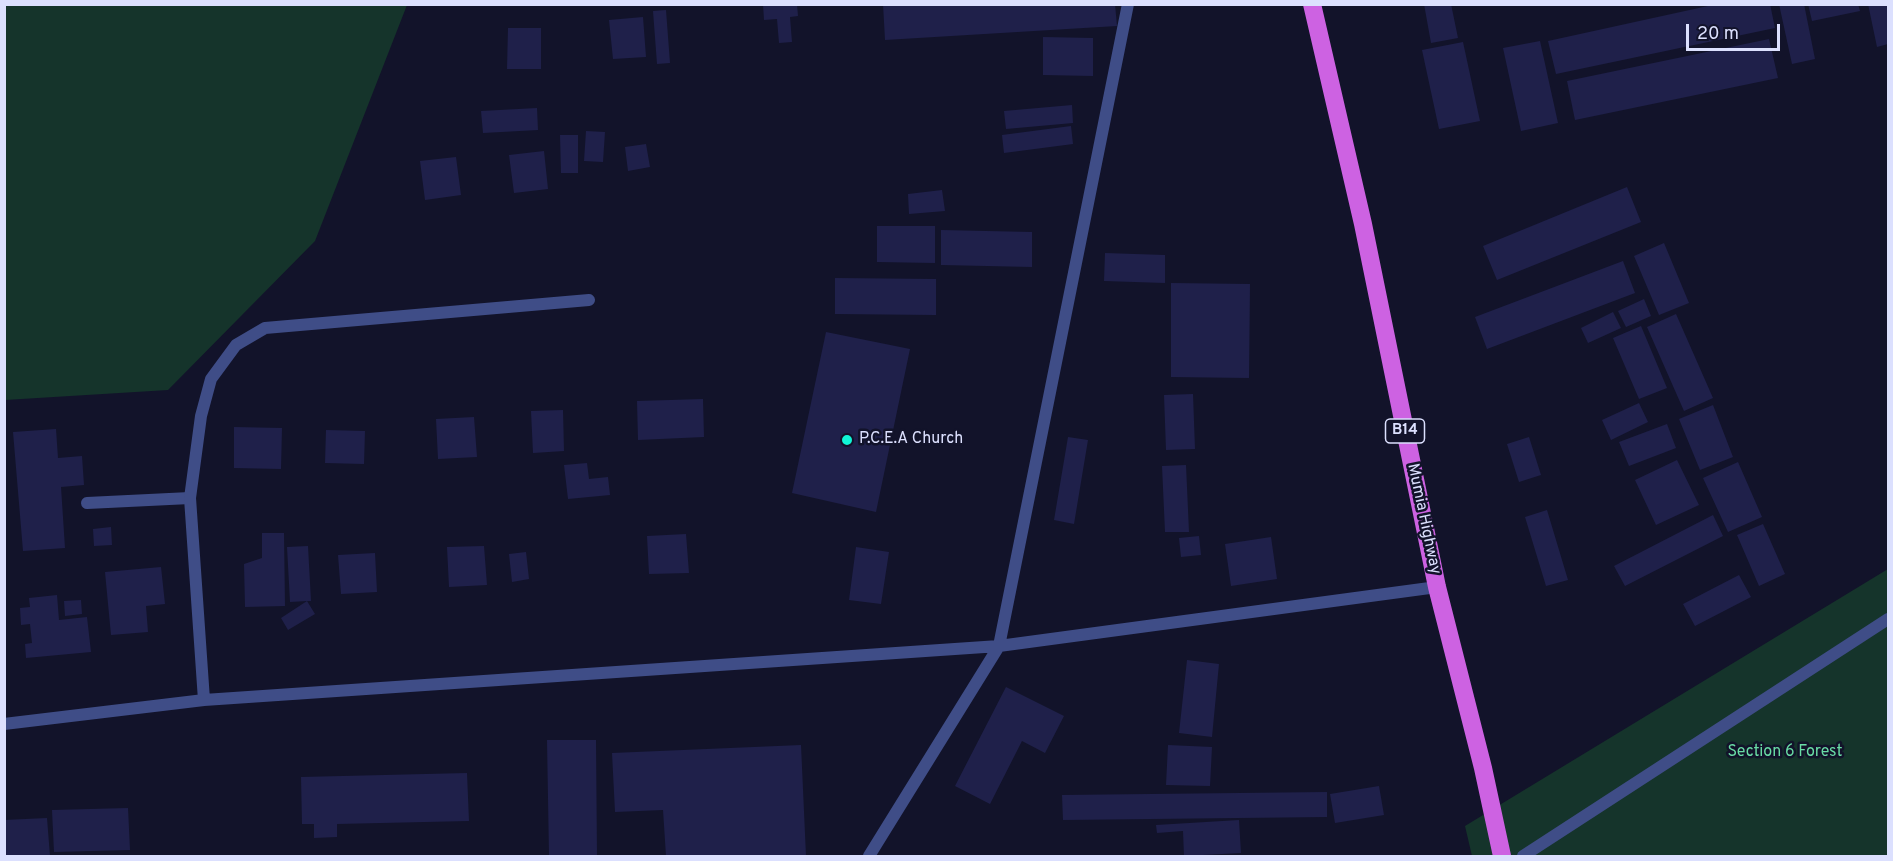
<!DOCTYPE html>
<html>
<head>
<meta charset="utf-8">
<style>
  body { margin:0 }
  #map { position:relative; width:1893px; height:861px; overflow:hidden; background:#12132a; font-family:Overpass,sans-serif }
  canvas { display:block }
  .frame { position:absolute; inset:0; border:6px solid #dce0fe; pointer-events:none }
  .scale { position:absolute; left:1686px; top:24px; width:94px; height:27px; box-sizing:border-box; border:3px solid #dce0fe; border-top:0; padding-left:8px; font-size:18px; line-height:21px; white-space:nowrap; color:#dce0fe; -webkit-text-stroke:4px #12132a; paint-order:stroke }
</style>
</head>
<body>
<div id="map">
<canvas width="1893" height="861"></canvas>
<div class="frame"></div>
<div class="scale">20 m</div>
</div>
<script>
const ctx = document.querySelector('canvas').getContext('2d');
ctx.lineJoin = 'round';
function paint(path, color) { ctx.fillStyle = color; ctx.fill(path, 'evenodd'); }
const poly = rows => new Path2D(rows.map(r => 'M' + r).join(''));
function stroke(path, color, width, dash) { ctx.strokeStyle = color; ctx.lineWidth = width; ctx.lineCap = dash ? 'butt' : 'round'; ctx.setLineDash(dash || []); ctx.stroke(path); }
function write(font, color, halo, rows, align = 'center') {
  ctx.font = font + ' Overpass,sans-serif'; ctx.lineWidth = 5; ctx.setLineDash([]); ctx.textBaseline = 'middle'; ctx.strokeStyle = halo; ctx.fillStyle = color; for (const [text, x, y, turn = 0] of rows) {
    ctx.save(); ctx.translate(x, y); ctx.rotate((+turn || 0) * Math.PI / 180); ctx.textAlign = isNaN(turn) ? turn : align; if (halo) ctx.strokeText(text, 0, 0); ctx.fillText(text, 0, 0); ctx.restore();
  }
}
paint(poly([
  [5,4,407,5,315,241,168,390,5,400],
  [1888,569,1888,856,1472,856,1465,826]
]), '#15342b');
paint(poly([
  [763,4,797,4,798,16,790,17,792,42,779,43,777,19,764,20],
  [883,4,1115,4,1117,26,885,40],
  [1424,4,1451,4,1458,38,1431,43],
  [1717,4,1770,4,1775,28,1556,74,1548,41],
  [1779,4,1804,4,1815,59,1792,64],
  [1808,4,1858,4,1860,11,1812,21],
  [1868,4,1888,4,1888,44,1877,47],
  [666,10,670,63,657,64,653,11],
  [643,17,646,57,613,59,609,20],
  [508,28,541,28,541,69,507,69],
  [1043,37,1093,38,1093,76,1043,75],
  [1769,39,1778,78,1575,120,1567,81],
  [1540,41,1558,123,1521,131,1503,48],
  [1463,42,1480,121,1439,129,1422,50],
  [1072,105,1073,123,1006,129,1004,111],
  [537,108,538,130,483,133,481,111],
  [1071,126,1073,144,1004,153,1002,135],
  [586,131,605,132,603,162,584,161],
  [560,135,578,135,578,173,561,173],
  [646,144,650,167,628,171,625,147],
  [544,151,548,189,514,193,509,155],
  [456,157,461,195,425,200,420,161],
  [1627,187,1641,222,1497,280,1483,246],
  [942,190,945,211,909,214,908,194],
  [877,226,935,226,935,263,877,262],
  [941,230,1032,232,1032,267,941,265],
  [1664,243,1689,303,1659,315,1634,256],
  [1105,253,1165,255,1165,283,1104,281],
  [1623,261,1635,293,1487,349,1475,317],
  [835,278,936,279,936,315,835,314],
  [1171,283,1250,284,1249,378,1171,377],
  [1644,299,1651,316,1626,327,1618,311],
  [1613,312,1621,328,1588,343,1581,328],
  [1676,314,1713,398,1684,411,1647,327],
  [1641,326,1667,388,1639,399,1613,338],
  [826,332,910,349,876,512,792,493],
  [1193,394,1195,449,1166,450,1164,395],
  [703,399,704,437,638,440,637,401],
  [1639,403,1648,422,1611,440,1602,420],
  [1713,405,1733,457,1700,470,1679,419],
  [563,410,564,451,533,453,531,411],
  [474,417,477,457,438,459,436,419],
  [1667,424,1676,448,1629,466,1619,442],
  [234,427,282,428,281,469,234,468],
  [56,429,58,458,82,456,84,485,61,487,65,548,23,551,13,432],
  [326,430,365,431,364,464,325,463],
  [1068,437,1088,440,1074,524,1054,520],
  [1529,437,1541,475,1519,482,1507,444],
  [1677,460,1699,505,1656,525,1635,480],
  [1738,462,1762,517,1728,532,1703,478],
  [587,463,589,479,608,477,610,495,568,499,564,465],
  [1186,465,1189,532,1165,532,1162,466],
  [1547,510,1568,580,1546,586,1525,517],
  [1713,515,1723,536,1625,586,1614,566],
  [1763,524,1785,574,1759,586,1737,535],
  [111,527,112,545,94,546,93,529],
  [262,533,284,533,285,606,245,607,244,564,262,558],
  [686,534,689,573,649,574,647,536],
  [1199,536,1201,555,1181,557,1179,538],
  [1271,537,1277,579,1231,586,1225,544],
  [308,546,311,601,307,601,315,614,288,630,281,618,307,601,290,602,287,547],
  [484,546,487,585,449,587,447,547],
  [856,547,889,552,881,604,849,600],
  [526,552,529,579,512,582,509,554],
  [375,553,377,592,341,594,338,555],
  [161,567,165,604,146,606,148,632,111,635,105,572],
  [1739,575,1751,597,1695,626,1683,604],
  [57,595,59,620,87,617,91,652,26,658,25,644,32,643,30,624,21,625,20,608,30,607,29,598],
  [81,600,82,614,65,616,64,601],
  [1187,660,1219,664,1212,737,1179,733],
  [1006,687,1064,716,1045,753,1022,741,990,804,955,786],
  [547,740,596,740,597,856,549,856],
  [801,745,806,856,666,856,663,810,615,812,612,753],
  [1168,745,1212,747,1210,786,1166,785],
  [467,773,469,821,337,824,337,837,314,838,314,824,302,824,301,777],
  [1379,786,1384,815,1335,823,1330,794],
  [1327,792,1327,817,1063,820,1062,795],
  [128,808,130,850,54,852,52,810],
  [47,818,50,856,4,856,4,820],
  [1239,820,1241,853,1184,856,1183,831,1157,833,1156,825]
]), '#1f204a');
stroke(poly([
  [87,503,190,498]
]), '#3f4d87', 12);
stroke(poly([
  [204,700,190,498,201,416,211,379,236,345,265,328,589,300],
  [4,724,204,700,999,646,1437,587],
  [869,856,999,646,1128,4],
  [1523,856,1888,619]
]), '#3f4d87', 12);
stroke(poly([
  [1312,4,1363,224,1437,587,1483,768,1502,856]
]), '#cd62e2', 18);
for (const [x, y, r, color] of [
  [847,440,6,"#10f6d7"]
]) { const dot = new Path2D(); dot.arc(x, y, r, 0, 2 * Math.PI); ctx.fillStyle = color; ctx.fill(dot); stroke(dot, '#12132a', 2); }
for (const [x, y, w] of [
  [1405,431,39]
]) { const box = new Path2D(); box.roundRect(x - w / 2, y - 12, w, 24, 4.5); ctx.fillStyle = '#12132a'; ctx.fill(box); stroke(box, '#dce0fe', 1.5); }
write('bold 15px', '#dce0fe', null, [
  ["B14",1405,431]
]);
write('16px', '#dce0fe', '#12132a', [
  ["P.C.E.A Church",859,440]
], 'left');
write('16px', '#dce0fe', '#12132a', [
  ["Mumia Highway",1423,519,78]
]);
write('16px', '#69dca5', '#12132a', [
  ["Section 6 Forest",1785,753]
]);
</script>
</body>
</html>
